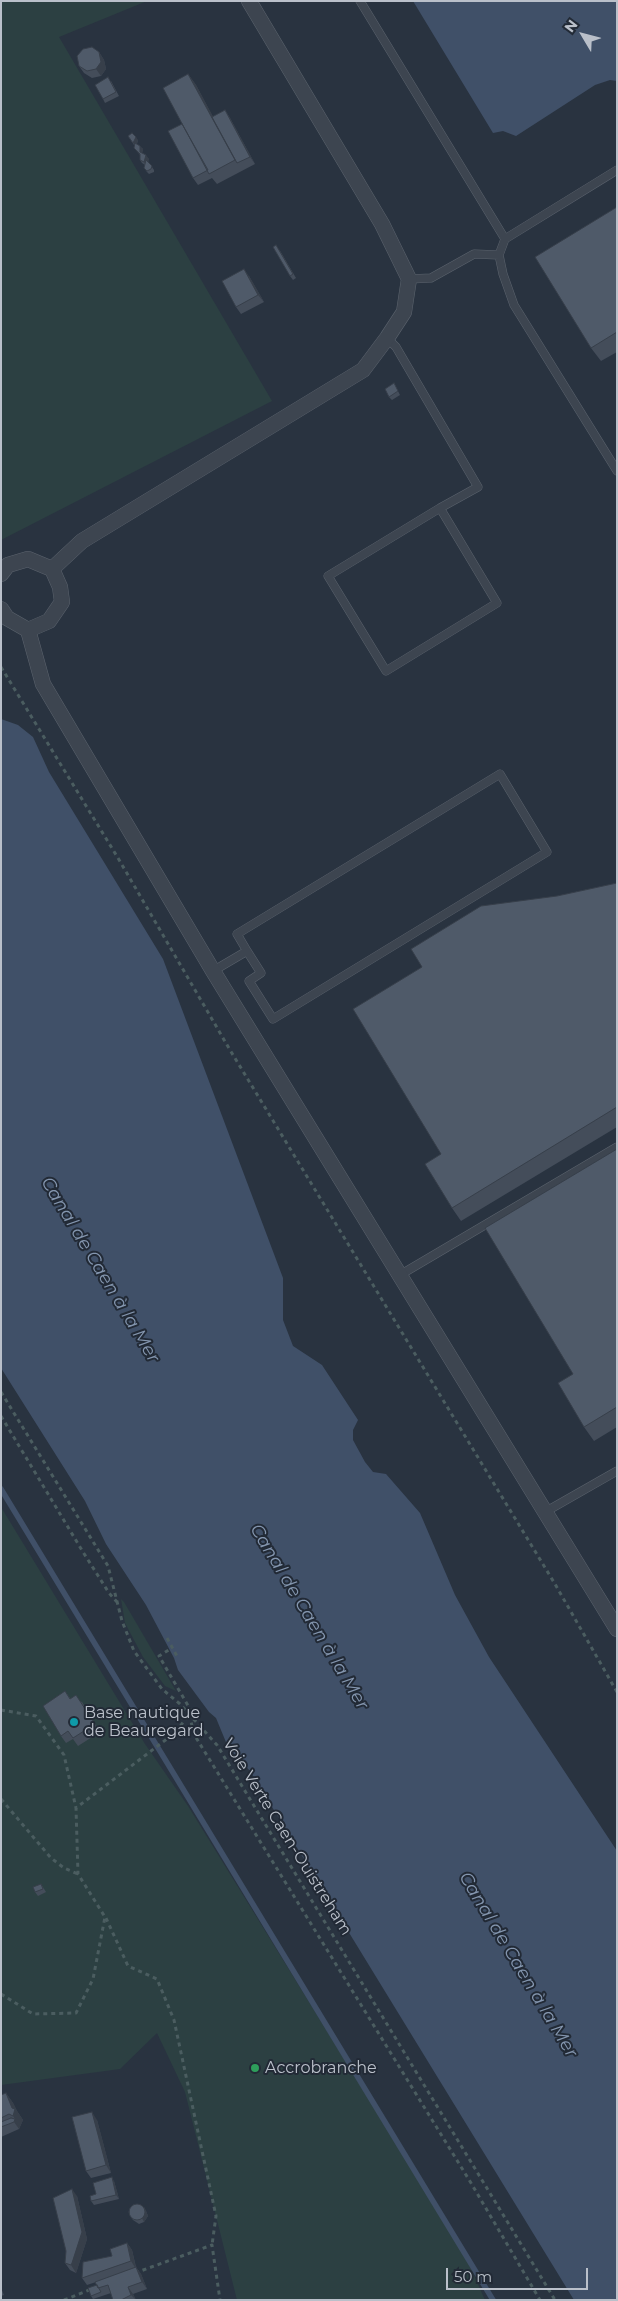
<!DOCTYPE html>
<html>
<head>
<meta charset="utf-8">
<style>
  body { margin:0 }
  #map { position:relative; width:618px; height:2301px; overflow:hidden; background:#293340; font-family:Montserrat,sans-serif }
  canvas { display:block }
  .frame { position:absolute; inset:0; border:2px solid #bac0ca; pointer-events:none }
  .north { position:absolute; left:558px; top:10px; width:50px; height:50px; -webkit-text-stroke:4px #222a36; paint-order:stroke; rotate:307deg; font-size:14px; font-weight:700; line-height:20px; text-align:center; color:#bac0ca }
  .north::after { content:''; display:block; margin:auto; width:18px; height:22px; background:#bac0ca; clip-path:polygon(50% 0,100% 100%,50% 72%,0 100%) }
  .scale { position:absolute; left:446px; top:2268px; width:142px; height:22px; box-sizing:border-box; border:2px solid #bac0ca; border-top:0; padding-left:6px; font-size:15px; line-height:18px; white-space:nowrap; color:#bac0ca; -webkit-text-stroke:4px #222a36; paint-order:stroke }
</style>
</head>
<body>
<div id="map">
<canvas width="618" height="2301"></canvas>
<div class="frame"></div>
<div class="north">N</div>
<div class="scale">50 m</div>
</div>
<script>
const ctx = document.querySelector('canvas').getContext('2d');
ctx.lineJoin = 'round';
function paint(path, color) { ctx.fillStyle = color; ctx.fill(path, 'evenodd'); }
const poly = rows => new Path2D(rows.map(r => 'M' + r).join(''));
function stroke(path, color, width, dash) { ctx.strokeStyle = color; ctx.lineWidth = width; ctx.lineCap = dash ? 'butt' : 'round'; ctx.setLineDash(dash || []); ctx.stroke(path); }
function write(font, color, halo, rows, align = 'center') {
  ctx.font = font + ' Montserrat,sans-serif'; ctx.lineWidth = 4; ctx.setLineDash([]); ctx.textBaseline = 'middle'; ctx.strokeStyle = halo; ctx.fillStyle = color; for (const [text, x, y, turn = 0] of rows) {
    ctx.save(); ctx.translate(x, y); ctx.rotate((+turn || 0) * Math.PI / 180); ctx.textAlign = isNaN(turn) ? turn : align; if (halo) ctx.strokeText(text, 0, 0); ctx.fillText(text, 0, 0); ctx.restore();
  }
}
paint(poly([
  [1,1,147,1,59,37,272,401,1,540],
  [1,1507,145,1744,188,1806,464,2253,485,2300,237,2300,185,2092,157,2033,120,2069,1,2085],
  [121,1599,124,1602,176,1691,165,1686,143,1657,125,1623]
]), '#2c4042');
paint(poly([
  [413,1,617,1,617,81,610,80,595,85,516,136,503,131,493,133],
  [1,719,18,725,33,737,49,772,163,959,283,1278,283,1320,293,1346,322,1365,358,1420,353,1430,353,1440,365,1462,373,1472,386,1474,420,1513,455,1595,489,1657,617,1851,617,2300,574,2300,250,1771,228,1747,216,1718,209,1712,178,1670,174,1658,146,1605,106,1544,85,1501,1,1368]
]), '#405068');
stroke(poly([
  [1,1489,493,2300]
]), '#405068', 5.5);
const lane = poly([
  [360,1,505,239],
  [617,170,505,239,499,255,503,274,514,305,617,471],
  [409,279,431,278,474,254,499,255],
  [387,338,396,347,478,487,440,508],
  [440,508,497,603,386,671,328,576,440,508],
  [213,971,247,951,237,934,500,774,547,852,273,1019,249,981,261,973,247,951],
  [400,1275,617,1147],
  [545,1512,617,1471]
]);
const street = poly([
  [52,569,82,541,363,370,387,338,404,312,409,279,382,224,249,1],
  [1,574,8,565,28,559,52,569,60,587,62,602,49,621,28,630,7,618,1,609],
  [28,630,43,684,213,971,617,1629]
]);
stroke(lane, '#5b636d', 9);
stroke(street, '#5b636d', 16);
stroke(poly([
  [1,667,118,858,230,1050,555,1584,617,1692],
  [1,1392,108,1566,122,1621,134,1651,162,1689,180,1704,217,1745,555,2300],
  [1,1416,83,1552,109,1593,117,1602],
  [167,1638,178,1658],
  [1,1710,36,1716,64,1755,76,1808],
  [189,1715,195,1736,471,2183,540,2300],
  [1,1799,51,1858,64,1868,78,1874],
  [106,1918,128,1966,157,1979,174,2020,216,2216,212,2245],
  [1,1994,33,2014,76,2013,93,1979,105,1917,78,1874,76,1808,176,1732,189,1714,190,1709,159,1656,172,1648],
  [135,2273,212,2245,220,2300],
  [64,2300,92,2289]
]), '#4b5d60', 3, [4, 4]);
stroke(lane, '#3d4550', 8);
stroke(street, '#3d4550', 15);
paint(poly([
  [99,52,104,60,106,69,101,76,92,78,84,73,79,66],
  [188,74,196,85,213,117,225,110,230,118,255,164,217,184,212,178,198,185,193,178,182,124],
  [111,81,119,96,105,103,103,99],
  [128,136,138,140,137,144,143,149,142,153,149,159,148,161,154,170,154,172,149,174,147,172,144,168,145,165,142,163,140,160,140,155,134,148,134,145],
  [617,207,617,352,601,361,591,348],
  [279,249,296,278,293,280,290,276],
  [249,276,264,302,241,314,236,307],
  [394,383,400,395,392,400,389,397],
  [617,883,617,1127,461,1221,452,1208,441,1154,422,967,557,896],
  [617,1149,617,1427,594,1441,584,1427,573,1374],
  [65,1691,70,1698,82,1702,100,1732,78,1746,73,1739,66,1743,61,1736],
  [41,1884,46,1892,38,1896,35,1892],
  [6,2093,13,2103,17,2111,23,2120,19,2129,1,2137,1,2095],
  [97,2120,111,2173,91,2178,86,2171],
  [114,2181,119,2199,94,2205,91,2201,96,2194],
  [77,2196,87,2239,77,2270,76,2273,70,2270,65,2263],
  [144,2207,146,2211,148,2216,144,2222,139,2224,133,2220,130,2216],
  [127,2243,132,2250,136,2267,141,2274,147,2289,133,2294,136,2300,113,2300,111,2293,93,2299,91,2296,97,2285,96,2282,87,2285,82,2278,112,2256],
  [1,2288,4,2295,1,2296]
]), '#444d5a');
paint(poly([
  [99,52,104,60,106,69,101,76,96,69],
  [188,74,196,85,238,163,237,163,235,160],
  [225,110,230,118,255,164,250,157],
  [136,137,138,140,136,146,133,143],
  [140,146,143,149,142,156,140,152],
  [146,155,149,159,147,166,144,162],
  [244,269,249,276,264,302,258,295],
  [6,2093,13,2103,17,2111,23,2120,19,2129,14,2122,15,2119,13,2116,12,2108],
  [92,2112,97,2120,111,2173,106,2165],
  [112,2177,114,2181,119,2199,116,2195],
  [72,2189,77,2196,87,2239,77,2270,76,2273,71,2265],
  [144,2207,146,2211,148,2216,144,2222,142,2218],
  [127,2243,132,2250,136,2269,131,2261],
  [136,2267,141,2274,147,2289,142,2282],
  [128,2287,133,2294,136,2300,131,2295]
]), '#373f4a');
const building = poly([
  [92,47,99,52,101,62,96,69,87,71,79,66,77,56,83,49,92,47],
  [188,74,235,160,209,174,163,88,188,74],
  [108,77,116,92,103,99,95,85,108,77],
  [225,110,250,157,237,163,212,117,225,110],
  [182,124,208,170,193,178,168,131,182,124],
  [132,133,136,137,133,143,128,136,132,133],
  [135,143,140,146,140,152,146,155,144,162,140,160,140,154,134,148,135,143],
  [146,160,152,166,151,169,147,171,144,168,146,160],
  [617,207,617,332,591,348,535,257,617,207],
  [276,245,293,274,290,276,273,247,276,245],
  [244,269,258,295,236,307,222,281,244,269],
  [394,383,398,391,389,397,385,389,394,383],
  [617,883,617,1107,452,1208,425,1164,441,1154,353,1009,422,967,411,949,481,906,557,896,617,883],
  [617,1149,617,1407,584,1427,558,1383,573,1374,485,1228,617,1149],
  [65,1691,70,1699,76,1695,95,1724,73,1738,68,1731,61,1736,43,1706,65,1691],
  [41,1884,43,1889,35,1892,33,1887,41,1884],
  [6,2093,12,2108,15,2109,13,2116,9,2114,1,2118,1,2095,6,2093],
  [92,2112,106,2165,86,2171,72,2117,92,2112],
  [11,2118,15,2119,14,2122,1,2127,1,2122,11,2118],
  [112,2177,116,2195,91,2201,90,2196,96,2194,93,2183,112,2177],
  [72,2189,82,2232,72,2263,71,2265,65,2263,66,2251,53,2198,72,2189],
  '129 2212a8 8 0 1 1 16 0a8 8 0 1 1-16 0Z',
  [127,2243,131,2261,82,2278,83,2262,112,2256,110,2249,127,2243],
  [136,2267,142,2282,128,2287,131,2295,121,2300,113,2300,108,2285,98,2288,95,2282,136,2267],
  [97,2285,101,2292,91,2296,88,2288,97,2285]
]);
paint(building, '#4f5a69');
stroke(building, '#373f4a', 1);
for (const [x, y, r, color] of [
  [74,1722,5,"#0f9aa8"],
  [255,2068,5,"#2e9e5b"]
]) { const dot = new Path2D(); dot.arc(x, y, r, 0, 2 * Math.PI); ctx.fillStyle = color; ctx.fill(dot); stroke(dot, '#222a36', 2); }
write('16px', '#bac0ca', '#222a36', [
  ["Base nautique",84,1713],
  ["de Beauregard",84,1731],
  ["Accrobranche",265,2068]
], 'left');
write('16px', '#bac0ca', '#222a36', [
  ["Voie Verte Caen-Ouistreham",287,1837,58]
]);
write('italic 18px', '#8496af', '#222a36', [
  ["Canal de Caen à la Mer",100,1270,59],
  ["Canal de Caen à la Mer",309,1617,59],
  ["Canal de Caen à la Mer",518,1965,59]
]);
</script>
</body>
</html>
